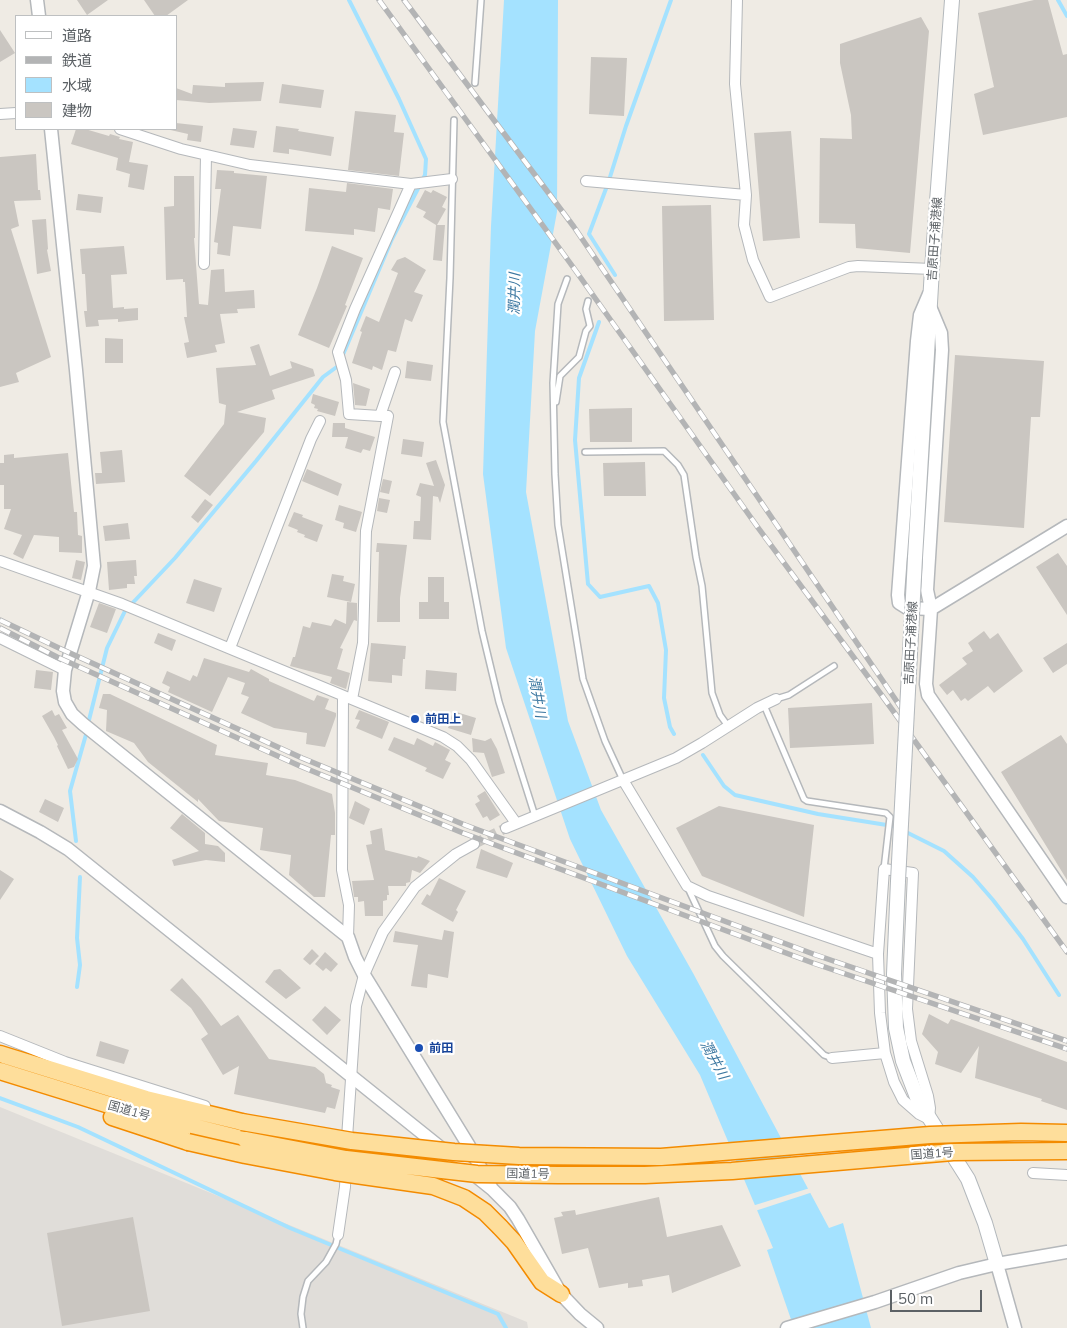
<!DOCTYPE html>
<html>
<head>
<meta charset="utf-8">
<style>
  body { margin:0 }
  #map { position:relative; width:1067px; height:1328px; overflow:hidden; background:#efebe4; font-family:Mulish,"Noto Sans JP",sans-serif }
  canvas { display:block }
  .legend { position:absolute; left:15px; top:15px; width:162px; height:115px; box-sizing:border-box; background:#fff; border:1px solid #bec0c1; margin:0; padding:6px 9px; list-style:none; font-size:15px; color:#5c6165 }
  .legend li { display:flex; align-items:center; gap:10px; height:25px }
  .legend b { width:25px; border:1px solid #bec0c1 }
  .scale { position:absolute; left:890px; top:1290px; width:92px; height:22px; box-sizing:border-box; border:2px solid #5c6165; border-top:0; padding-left:6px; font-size:15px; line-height:18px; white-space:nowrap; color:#5c6165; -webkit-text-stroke:4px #fff; paint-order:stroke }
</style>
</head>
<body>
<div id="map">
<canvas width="1067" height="1328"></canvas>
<ul class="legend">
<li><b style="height:6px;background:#fff"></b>道路</li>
<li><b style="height:6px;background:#b3b4b5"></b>鉄道</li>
<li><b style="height:14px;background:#a4e2ff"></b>水域</li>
<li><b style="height:14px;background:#cac6c1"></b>建物</li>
</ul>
<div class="scale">50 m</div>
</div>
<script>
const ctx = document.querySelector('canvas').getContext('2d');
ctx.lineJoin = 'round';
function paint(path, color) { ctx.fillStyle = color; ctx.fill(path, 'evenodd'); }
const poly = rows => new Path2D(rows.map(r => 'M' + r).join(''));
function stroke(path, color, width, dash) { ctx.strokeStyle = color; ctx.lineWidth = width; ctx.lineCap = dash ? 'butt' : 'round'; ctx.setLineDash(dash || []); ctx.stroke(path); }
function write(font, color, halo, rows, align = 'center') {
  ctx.font = font + ' Mulish,"Noto Sans JP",sans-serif'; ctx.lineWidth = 4.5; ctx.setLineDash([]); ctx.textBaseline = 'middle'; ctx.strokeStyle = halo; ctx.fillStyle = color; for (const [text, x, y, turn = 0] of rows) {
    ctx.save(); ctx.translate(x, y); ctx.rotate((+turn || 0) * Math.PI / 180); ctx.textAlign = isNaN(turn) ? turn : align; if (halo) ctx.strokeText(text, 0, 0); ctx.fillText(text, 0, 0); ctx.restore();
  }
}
paint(poly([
  [0,1107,527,1322,528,1328,0,1328]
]), '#e0ddd9');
paint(poly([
  [504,0,558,0,557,212,535,331,526,492,568,721,601,810,693,973,829,1228,843,1223,871,1328,794,1328,767,1250,773,1248,700,1075,627,956,570,839,506,648,483,474,491,226]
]), '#a4e2ff');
paint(poly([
  [810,1188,813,1192,755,1211,752,1206]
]), '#efebe4');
stroke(poly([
  [1058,0,1067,16],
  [610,177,626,126,671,0],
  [607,186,589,234,615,275],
  [599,322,579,378,575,440,588,584,600,597,649,586,658,603,666,650,664,698,670,727,674,734],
  [342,357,392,239,425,175,426,159,399,99,349,0],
  [88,724,107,648,125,611,175,558,256,461,323,377,338,366,339,363],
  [703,755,724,786,735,795,818,814,893,826,898,828],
  [904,831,944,851,973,877,993,900,1023,939,1059,995],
  [76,841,70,791,87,731],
  [77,987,80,965,77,938,80,877],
  [0,1098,78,1127,290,1228,498,1314,506,1328]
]), '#a4e2ff', 4);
paint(poly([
  [77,0,108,0,87,15],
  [144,0,188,0,166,16,155,16],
  [1034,0,1048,0,1063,55,1067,54,1067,117,983,135,974,94,994,87,978,13],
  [921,17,929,31,910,253,856,248,855,224,819,223,820,138,852,139,851,115,840,63,840,44],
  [0,30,15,53,0,62],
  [591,57,627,58,624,116,589,114],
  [264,82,261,101,209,103,176,100,176,88,192,94,193,85,225,87,225,83],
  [282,84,324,90,321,108,279,103],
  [355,111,396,115,394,132,404,133,399,176,348,170],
  [176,123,203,126,201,142,187,140,188,134,166,129,176,129],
  [276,126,299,129,298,131,334,137,331,156,289,149,289,154,273,152],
  [233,128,257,131,254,148,230,145],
  [76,129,85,129,109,136,110,134,120,137,119,139,133,142,129,162,148,165,144,190,128,187,130,174,116,170,118,158,71,144],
  [791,131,800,238,763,241,754,133],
  [36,154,38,190,40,190,41,200,14,201,19,226,11,229,51,357,16,373,19,382,0,387,0,157],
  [217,170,234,171,234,173,267,176,261,229,233,226,230,256,217,254,218,243,214,242,221,189,215,189],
  [174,176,194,176,195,238,194,238,199,304,208,305,211,270,224,269,225,292,254,290,255,308,237,309,238,313,220,314,225,343,215,345,217,352,187,358,184,343,189,342,184,317,187,317,185,282,183,282,183,279,166,280,164,207,174,206],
  [347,183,393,189,390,210,378,208,375,232,354,229,354,235,305,231,309,188,346,192],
  [425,190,431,193,433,190,447,197,442,207,446,209,437,225,445,225,442,261,433,260,436,225,423,217,426,212,416,207],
  [78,194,103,197,101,213,76,210],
  [711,205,714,320,664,321,662,206],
  [46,219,48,249,47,250,51,271,37,274,32,220],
  [124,246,127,274,111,275,113,308,124,307,124,309,138,308,138,320,118,322,118,319,98,320,99,326,86,327,84,311,87,311,85,274,82,274,80,249],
  [332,246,363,258,345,305,347,306,329,348,298,335,317,288],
  [405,257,426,270,414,292,423,295,412,322,405,319,396,352,388,350,382,370,373,366,372,370,352,363,362,332,360,331,366,316,379,322,398,273,391,270,397,260],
  [105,338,123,339,123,363,105,363],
  [259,344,270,376,292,368,290,361,313,369,315,376,272,390,275,399,237,412,266,418,264,432,210,496,184,476,224,424,226,405,219,403,216,368,256,365,250,347],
  [955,355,1044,361,1040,417,1031,417,1024,528,944,522],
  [407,361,433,365,431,381,405,378],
  [353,383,370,389,366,406,355,405],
  [313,394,339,402,335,416,317,411,318,409,314,408,315,405,311,403],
  [632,408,632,442,590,442,589,409],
  [333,423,345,423,345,428,375,437,370,451,363,449,361,453,345,448,348,437,332,437],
  [403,439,424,442,422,457,401,454],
  [122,450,125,482,96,484,95,473,102,473,100,452],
  [68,453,74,512,77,512,78,535,82,536,82,553,59,552,59,537,34,535,23,559,13,554,22,535,4,529,11,509,4,509,4,485,0,485,0,463,4,463,4,455,14,454,14,458],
  [436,460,445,485,440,503,438,497,433,496,431,540,413,539,414,521,420,521,421,497,416,495,420,483,434,486,426,463],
  [645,462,646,496,604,496,603,463],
  [307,469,342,484,338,496,302,481],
  [383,479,392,481,389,494,380,492],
  [379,498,390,500,387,513,377,511],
  [205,499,213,505,198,523,191,517],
  [339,505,362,512,356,532,343,528,344,523,335,520],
  [294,512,303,515,302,517,323,525,317,542,304,537,305,535,297,532,298,530,288,526],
  [128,523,130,539,105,541,103,526],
  [377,543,407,545,400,598,400,622,377,622,379,552,376,552],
  [1058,553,1067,566,1067,615,1036,567],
  [76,560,85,562,81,580,72,578],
  [136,560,137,576,134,576,135,584,127,584,127,588,109,590,107,562],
  [332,574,344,576,343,581,355,584,351,602,327,597],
  [428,577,444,577,444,602,449,602,449,619,419,619,419,602,428,602],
  [194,579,222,588,214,612,186,603],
  [347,602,357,603,357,621,354,620,340,648,343,649,337,669,350,673,346,689,330,683,332,677,290,666,293,657,295,657,303,626,310,628,312,622,331,626,335,619,346,624],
  [99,603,116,609,107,633,90,627],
  [984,631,990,639,998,633,1023,671,994,693,988,686,968,701,965,698,961,701,953,690,947,695,939,685,967,664,962,658,973,651,968,643],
  [158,633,176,640,172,651,154,643],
  [371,643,406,646,405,659,403,659,402,676,392,675,392,683,368,681],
  [1067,643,1067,664,1053,673,1043,658],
  [204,658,249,672,251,669,269,679,269,681,314,701,317,695,329,699,325,709,336,713,336,716,325,747,306,744,307,733,274,728,241,713,249,697,241,694,245,683,228,677,212,712,168,692,170,687,162,683,167,671,190,681,193,675,197,677],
  [36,670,53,672,51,690,34,688],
  [426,670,457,673,456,691,425,689],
  [103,694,110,694,217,745,215,755,268,763,266,775,295,780,332,794,335,813,335,835,331,835,325,897,314,897,289,875,291,855,260,850,263,828,219,821,198,799,198,802,148,762,134,743,106,731,107,710,99,708],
  [872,703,874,744,790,748,788,708],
  [52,710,55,716,59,714,67,728,62,730,78,759,74,767,68,769,57,746,58,745,54,737,42,716],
  [359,710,389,722,382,739,356,728,360,720,355,719],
  [453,711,476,718,471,735,448,728],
  [1061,735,1067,744,1067,880,1001,772],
  [394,737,414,745,417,738,433,746,435,742,450,750,445,760,451,763,443,779,425,771,427,768,388,750],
  [472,738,485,741,491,738,497,749,505,773,492,777,484,753,473,752],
  [485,791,500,815,490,821,487,816,483,818,475,804,480,801,477,796],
  [45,799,64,808,58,822,39,812],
  [355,801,370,809,364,825,349,818],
  [719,806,814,825,804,917,702,876,676,828],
  [182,814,205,833,205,844,218,846,225,853,225,862,206,860,174,866,172,860,199,851,170,828],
  [382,828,385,850,417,858,418,856,430,861,420,873,412,870,410,882,406,883,406,886,388,886,389,895,387,895,387,900,383,901,383,916,365,916,364,901,358,902,358,897,354,897,352,881,374,880,366,845,372,844,370,831],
  [481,849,513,863,507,878,476,868],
  [0,870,14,879,0,900],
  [439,878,466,891,456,910,458,912,453,922,421,904,427,894,430,896],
  [444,930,454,932,448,978,428,974,427,988,411,986,418,945,393,942,395,931,442,940],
  [312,949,319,956,310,965,303,959],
  [325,952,338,964,331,972,326,968,323,971,315,964],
  [280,969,301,988,286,999,265,982,274,970],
  [182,978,201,999,221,1026,238,1015,269,1059,315,1067,324,1074,326,1083,332,1085,331,1087,340,1090,335,1109,327,1107,325,1113,234,1094,239,1066,223,1075,201,1039,208,1034,191,1008,170,990],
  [325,1006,341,1020,327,1035,312,1020],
  [929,1014,948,1024,951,1019,1067,1062,1067,1110,1041,1101,1042,1099,975,1078,979,1046,961,1073,935,1064,938,1052,922,1034],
  [100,1041,129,1050,124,1064,96,1056],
  [659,1197,667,1237,722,1225,741,1266,672,1293,669,1275,642,1280,643,1286,628,1288,628,1283,599,1288,588,1248,562,1254,554,1218,563,1216,561,1212,575,1210,576,1215],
  [133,1217,150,1311,62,1326,47,1233]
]), '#cac6c1');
stroke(poly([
  [474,844,506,828]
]), '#cac8c4', 10, [10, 5]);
const service = poly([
  [475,83,481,0],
  [454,120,450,278,443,422,482,631,499,702,535,816],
  [567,279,558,304,553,383,555,474,558,525,583,679,605,741,623,780],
  [556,402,560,376,579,357,586,331,590,326,586,309,588,301],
  [585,452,664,451,678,465,684,475,696,557,702,586,712,693,720,715,728,726],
  [776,699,789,695,834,666],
  [764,705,804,799,807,801,886,813,890,817,884,869],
  [688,888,715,946,723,956,824,1055,832,1058],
  [303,1328,301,1314,303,1297,308,1281,326,1262,336,1244,338,1235]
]);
const minor = poly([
  [737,0,735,84,746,195,744,225,753,260,770,297,849,267,858,266,932,269],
  [0,114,16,113],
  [120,129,181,149,250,165,411,184,452,179],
  [586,181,746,195],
  [204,264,206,155],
  [380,416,349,414,346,380,338,352,355,309,411,184],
  [0,561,122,604,443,737,457,746,471,760,516,823],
  [0,638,65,670],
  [230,648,311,439,320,421],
  [343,697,342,870,349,905,348,937],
  [352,699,363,643,366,531,388,416,380,416,395,372],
  [623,780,687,886,708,896,878,954],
  [506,828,676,758,702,743,757,708,776,699],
  [884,869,913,873,907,1009,911,1041,928,1096,930,1108,929,1119,919,1114,903,1100,894,1082,885,1053,880,1013,878,954,884,869],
  [0,1036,65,1062,205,1106],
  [832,1058,885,1053],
  [1033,1173,1067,1175],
  [338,1235,345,1187,347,1138,356,1006,364,975,383,932,415,887,456,854,474,844]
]);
const tertiary = poly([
  [37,0,39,16],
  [51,129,76,370,94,566,89,591,65,670,63,691,65,702,72,714,83,724,348,937,355,957,364,975,469,1146,492,1189],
  [929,294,920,315,917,341,898,595,899,603,907,608,931,609,1067,526],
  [931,309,941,333,942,350,927,590,931,609,926,684,928,695,1067,897],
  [0,811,40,832,68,849,492,1189,510,1207,518,1219,561,1294,580,1314,597,1328],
  [997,1264,1015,1328],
  [787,1328,875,1302,959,1273,997,1264,1067,1252]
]);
const secondary = poly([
  [915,558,932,269,952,0],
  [898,881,894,974,896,1028,903,1061,918,1100,968,1179,985,1223,997,1264]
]);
const trunk = poly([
  [0,1054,146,1099,242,1122],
  [0,1071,119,1108,246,1140],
  [112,1117,188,1142],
  [500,1227,514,1242,542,1282,561,1294]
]);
stroke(service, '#b5b8bb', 8);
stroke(minor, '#b5b8bb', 12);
stroke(tertiary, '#b5b8bb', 15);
stroke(secondary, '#b3b8bc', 16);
stroke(trunk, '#f38b00', 19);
stroke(service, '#fff', 5);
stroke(minor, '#fff', 10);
stroke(tertiary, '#fff', 12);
stroke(secondary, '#fff', 14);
stroke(trunk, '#fede9b', 16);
const rail = poly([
  [379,0,573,267,759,529,883,697,1067,952],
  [404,0,574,227,906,715],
  [0,620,61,649,302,758,465,825,816,955,1067,1041],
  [0,628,57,657,300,766,463,833,813,963,1067,1049]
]);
stroke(rail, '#b3b4b5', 5.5);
stroke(rail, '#fff', 4, [11]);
const secondaryBridge = poly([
  [898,881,915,558]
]);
const trunkBridge = poly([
  [242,1122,352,1141,454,1152,519,1156,661,1157,930,1135,1021,1132,1067,1133],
  [246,1140,346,1159,477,1174,558,1175,645,1175,732,1171,953,1152,1067,1151],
  [188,1142,245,1155,335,1172,433,1186,464,1198,485,1212,500,1227]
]);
stroke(secondaryBridge, '#b3b8bc', 16, []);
stroke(trunkBridge, '#f38b00', 19, []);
stroke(secondaryBridge, '#fff', 14);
stroke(trunkBridge, '#fede9b', 16);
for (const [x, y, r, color] of [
  [415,719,5,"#1a4fb4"],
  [419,1048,5,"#1a4fb4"]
]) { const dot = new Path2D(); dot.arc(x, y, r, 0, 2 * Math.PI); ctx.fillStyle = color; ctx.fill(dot); stroke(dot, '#fff', 2); }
write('12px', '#5c6165', '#fff', [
  ["吉原田子浦港線",935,239,-86],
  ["吉原田子浦港線",911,643,-87],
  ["国道1号",129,1111,16],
  ["国道1号",932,1154,-4],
  ["国道1号",528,1174,1]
]);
write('bold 12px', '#164399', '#fff', [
  ["前田上",425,719],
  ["前田",429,1048]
], 'left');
write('italic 14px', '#3b77a0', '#fff', [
  ["潤井川",515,294,-89],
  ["潤井川",537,697,80],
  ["潤井川",714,1060,61]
]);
</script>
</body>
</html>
